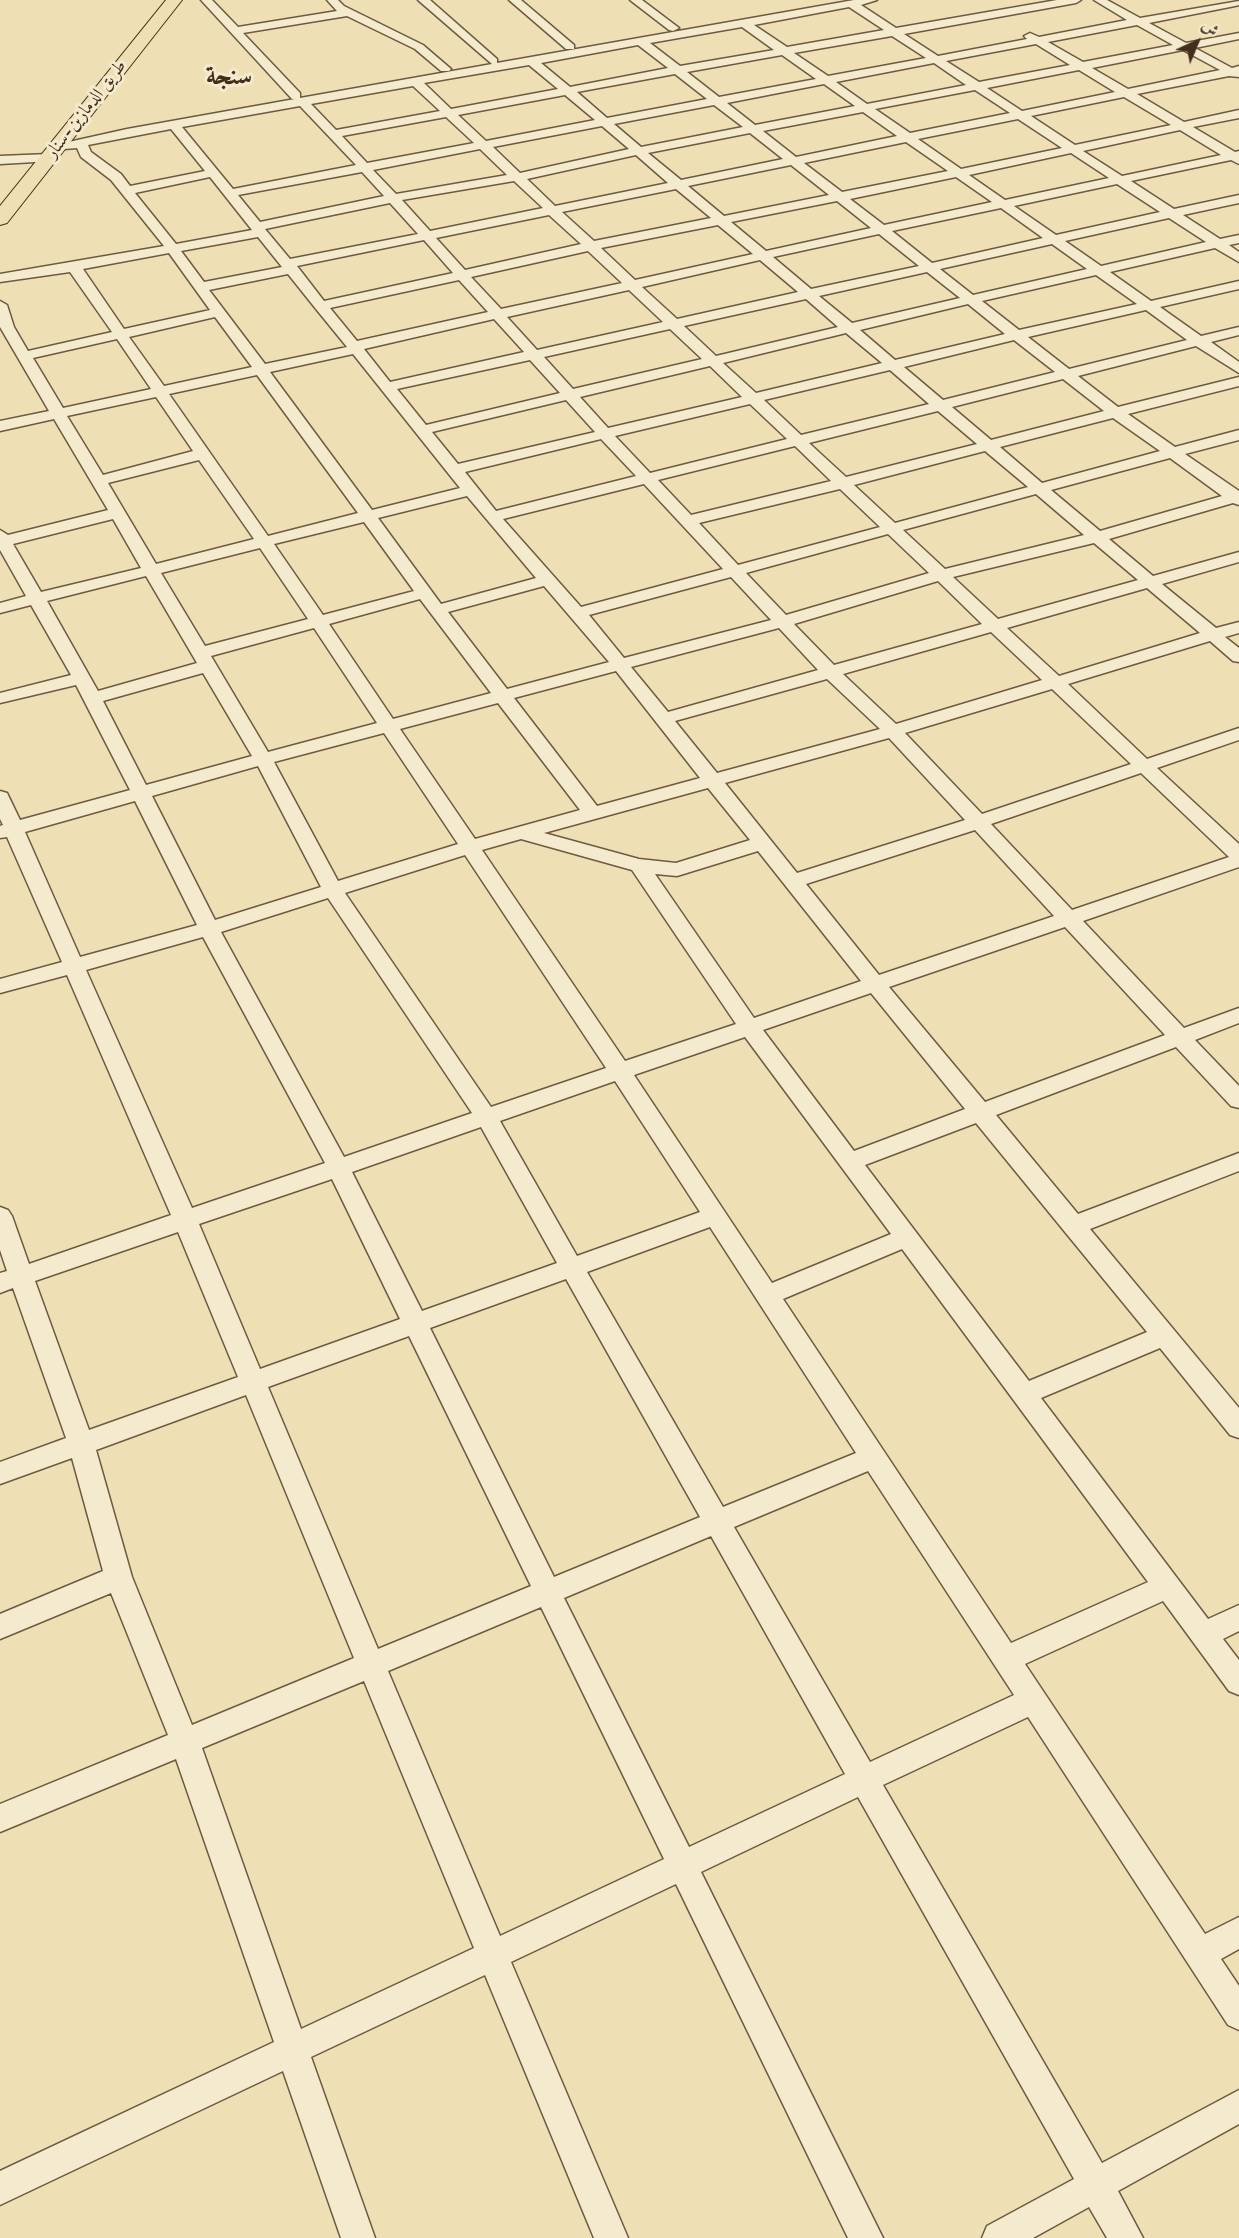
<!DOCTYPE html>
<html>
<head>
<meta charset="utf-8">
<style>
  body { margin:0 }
  #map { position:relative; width:1239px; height:2238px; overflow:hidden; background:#eedfb4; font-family:"IM FELL English",Amiri,serif }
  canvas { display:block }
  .north { position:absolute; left:1167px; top:12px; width:60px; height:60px; -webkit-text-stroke:4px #f4eace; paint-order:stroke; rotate:44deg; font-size:16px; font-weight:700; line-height:24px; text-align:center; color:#432d1b }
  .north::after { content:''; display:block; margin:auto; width:21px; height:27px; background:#432d1b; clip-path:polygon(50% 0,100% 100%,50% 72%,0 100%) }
</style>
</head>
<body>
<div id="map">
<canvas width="1239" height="2238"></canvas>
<div class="north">ش</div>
</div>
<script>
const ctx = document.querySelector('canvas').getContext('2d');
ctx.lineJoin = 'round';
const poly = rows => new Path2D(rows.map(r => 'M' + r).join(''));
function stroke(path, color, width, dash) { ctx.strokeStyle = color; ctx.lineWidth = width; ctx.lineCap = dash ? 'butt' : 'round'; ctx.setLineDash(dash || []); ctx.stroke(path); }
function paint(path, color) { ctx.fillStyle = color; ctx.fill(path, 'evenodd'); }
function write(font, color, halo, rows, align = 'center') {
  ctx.font = font + ' "IM FELL English",Amiri,serif'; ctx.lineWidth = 6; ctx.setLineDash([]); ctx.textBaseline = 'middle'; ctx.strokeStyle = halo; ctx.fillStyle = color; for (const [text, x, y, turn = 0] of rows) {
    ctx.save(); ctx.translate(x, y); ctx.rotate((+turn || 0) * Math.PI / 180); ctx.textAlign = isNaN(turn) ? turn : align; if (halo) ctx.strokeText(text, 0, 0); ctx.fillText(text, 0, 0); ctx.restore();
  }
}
const minor = poly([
  [201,0,212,0,238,27,337,11,327,0,338,0,344,6,423,45,451,69,449,71,441,71,415,49,347,16,243,33,300,93,300,98,492,64,418,0,430,0,497,59,497,63,854,0,877,0,861,5,896,28,1057,0,1081,0,1076,3,904,34,938,56,1027,39,1024,36,1030,33,1039,37,1127,20,1094,0,1107,0,1140,18,1239,1,1239,5,1235,6,1149,23,1186,43,1239,33,1239,39,1195,48,1232,68,1239,66,1239,77,1229,76,1137,94,1184,122,1239,110,1239,118,1193,127,1235,152,1239,151,1239,164,1231,160,1131,181,1174,209,1239,195,1239,203,1183,215,1220,239,1239,235,1239,243,1229,245,1239,252,1239,262,1215,248,1110,272,1151,301,1239,281,1239,289,1160,307,1201,336,1239,327,1239,335,1211,342,1239,362,1239,373,1196,346,1078,376,1118,407,1239,377,1239,386,1128,414,1175,447,1239,430,1239,440,1185,454,1239,491,1239,505,1233,503,1109,539,1153,576,1239,552,1239,562,1162,584,1216,628,1239,622,1239,633,1225,637,1239,648,1239,662,1233,661,1210,641,1068,684,1147,759,1239,728,1239,740,1157,768,1239,844,1239,867,1083,921,1184,1028,1239,1008,1239,1023,1195,1040,1239,1086,1239,1108,1231,1106,1176,1047,996,1115,1078,1214,1239,1153,1239,1171,1090,1229,1239,1408,1239,1438,1230,1435,1160,1348,1041,1398,1208,1619,1239,1605,1239,1631,1223,1639,1239,1660,1239,1695,1229,1691,1163,1601,1025,1664,1205,1934,1239,1917,1239,1949,1221,1959,1239,1986,1239,2030,1228,2025,1028,1717,883,1785,1102,2163,1239,2090,1239,2124,1118,2191,1143,2238,1107,2238,1089,2207,1033,2238,982,2238,987,2226,1074,2179,858,1797,701,1872,883,2238,848,2238,676,1884,511,1962,628,2238,594,2238,485,1975,311,2057,375,2238,341,2238,283,2071,0,2205,0,2171,274,2042,176,1759,0,1832,0,1804,168,1735,111,1593,0,1639,0,1614,103,1571,72,1458,0,1484,0,1462,66,1438,13,1288,0,1293,0,1273,7,1271,0,1250,0,1207,8,1210,12,1216,29,1264,171,1215,67,975,0,993,0,979,62,962,7,837,0,838,0,826,3,825,0,819,0,791,7,793,20,820,130,790,76,685,0,703,0,693,71,675,31,605,0,613,0,603,26,596,0,550,0,530,8,535,108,510,54,419,0,431,0,421,49,411,0,327,0,301,7,305,14,327,28,351,112,332,70,272,0,282,0,274,164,246,111,180,81,157,77,148,64,149,62,146,64,143,127,129,295,99,292,99,201,0],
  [849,7,884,30,787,47,754,25,849,7],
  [1137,25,1173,45,1083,62,1048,42,1137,25],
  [742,27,774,50,680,66,650,43,742,27],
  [892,36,926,58,828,76,794,53,892,36],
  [1036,44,1070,65,979,82,946,61,1036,44],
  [638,45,668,68,570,87,541,63,638,45],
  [1183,50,1220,70,1128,89,1092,68,1183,50],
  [782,55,816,79,719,97,687,72,782,55],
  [934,63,966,85,867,104,836,82,934,63],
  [529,65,558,89,451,109,424,83,529,65],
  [1079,70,1115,92,1022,111,987,88,1079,70],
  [675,74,707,99,607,118,577,92,675,74],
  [824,84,855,106,755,125,727,103,824,84],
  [413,86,440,111,336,130,311,104,413,86],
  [975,90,1010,113,910,133,875,109,975,90],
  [565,95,595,120,486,141,458,115,565,95],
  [1124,97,1171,125,1075,145,1031,116,1124,97],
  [714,105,743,127,641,147,614,124,714,105],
  [300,106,356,165,233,189,182,127,300,106],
  [863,112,897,136,796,157,763,131,863,112],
  [446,117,474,143,367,163,342,136,446,117],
  [1018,119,1062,148,961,169,918,139,1018,119],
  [602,126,629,149,520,173,493,147,602,126],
  [171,129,205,171,130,186,121,174,91,152,88,145,171,129],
  [1180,130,1221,155,1122,176,1083,151,1180,130],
  [750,133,783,159,681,180,648,153,750,133],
  [906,142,948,171,842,192,804,163,906,142],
  [480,149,507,175,396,194,373,170,480,149],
  [1071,153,1109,178,1005,200,969,175,1071,153],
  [636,155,668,183,555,206,527,179,636,155],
  [791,165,829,195,724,216,688,186,791,165],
  [362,172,384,196,260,222,238,195,362,172],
  [210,177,252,230,176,244,135,193,210,177],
  [956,177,992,202,884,225,850,199,956,177],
  [514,181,543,208,430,231,402,200,514,181],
  [1117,184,1160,212,1056,235,1014,206,1117,184],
  [676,189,711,218,594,241,562,212,676,189],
  [837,201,871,228,766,251,731,222,837,201],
  [390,203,418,234,290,259,265,229,390,203],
  [1001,208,1043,238,932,263,892,231,1001,208],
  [549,215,581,244,465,270,436,238,549,215],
  [1169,218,1206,242,1101,266,1065,241,1169,218],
  [718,225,753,254,635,280,601,248,718,225],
  [879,234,919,266,811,289,773,257,879,234],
  [258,237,282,267,204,282,181,251,258,237],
  [424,240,453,273,324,301,297,266,424,240],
  [1052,244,1087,269,973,295,940,269,1052,244],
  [588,251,622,283,501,309,471,277,588,251],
  [169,253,210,310,124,329,83,269,169,253],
  [760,260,798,292,677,319,642,287,760,260],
  [927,272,960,298,852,323,819,296,927,272],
  [288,274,316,309,347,347,265,364,209,290,288,274],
  [1096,275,1137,304,1019,330,982,301,1096,275],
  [459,280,488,312,357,341,330,308,459,280],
  [629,290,663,322,537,350,507,317,629,290],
  [806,299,838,327,716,356,684,326,806,299],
  [968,304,1005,334,895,360,860,330,968,304],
  [1146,310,1187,340,1069,369,1028,337,1146,310],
  [215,317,252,367,164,386,129,337,215,317],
  [494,319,524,352,390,382,364,349,494,319],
  [670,329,702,359,573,389,544,357,670,329],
  [846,333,882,363,756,393,723,363,846,333],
  [117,339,151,389,63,408,33,358,117,339],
  [1014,340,1055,372,943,400,904,367,1014,340],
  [353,354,448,473,460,488,372,510,270,372,353,354],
  [530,360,560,393,426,425,397,389,530,360],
  [710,366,742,397,608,428,580,397,710,366],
  [890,370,929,404,801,435,764,400,890,370],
  [257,375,358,513,268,536,169,394,257,375],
  [1063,379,1104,411,991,440,952,407,1063,379],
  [156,397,193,451,103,475,67,416,156,397],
  [566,400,595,432,458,464,432,432,566,400],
  [750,404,787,439,650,473,615,436,750,404],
  [938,411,977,444,846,477,809,443,938,411],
  [1113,418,1160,451,1042,483,1000,447,1113,418],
  [601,439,636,476,496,511,465,472,601,439],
  [795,446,831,481,691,515,658,480,795,446],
  [985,451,1028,487,895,523,854,485,985,451],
  [1170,458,1222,496,1100,531,1051,490,1170,458],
  [199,460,254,539,156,564,108,483,199,460],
  [644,484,723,569,581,607,503,519,644,484],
  [840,489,880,527,738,565,699,523,840,489],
  [1036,494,1084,535,945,569,903,530,1036,494],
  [467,496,536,578,441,604,378,518,467,496],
  [113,519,141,568,41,592,13,544,113,519],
  [364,522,414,591,323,615,274,544,364,522],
  [888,534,929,573,786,615,746,573,888,534],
  [1094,543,1138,580,998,619,953,577,1094,543],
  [260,548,308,619,205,646,161,573,260,548],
  [146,576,197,663,98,691,47,601,146,576],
  [731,577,771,620,624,658,589,615,731,577],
  [938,581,982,624,834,665,794,624,938,581],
  [544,586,609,662,507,689,448,612,544,586],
  [1147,588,1200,633,1059,676,1007,628,1147,588],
  [420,599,491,693,393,719,329,624,420,599],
  [314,628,377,723,268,752,211,656,314,628],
  [779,628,818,670,668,712,631,667,779,628],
  [991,632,1042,680,896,724,843,674,991,632],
  [616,671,700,778,597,806,514,698,616,671],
  [203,673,252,756,146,785,103,701,203,673],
  [827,679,880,729,717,773,675,721,827,679],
  [1052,689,1131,764,982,814,905,733,1052,689],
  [498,703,580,810,475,839,400,729,498,703],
  [384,733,458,844,338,881,274,762,384,733],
  [889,738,965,820,797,873,725,783,889,738],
  [258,766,321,887,215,920,152,796,258,766],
  [1141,773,1229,857,1072,910,991,824,1141,773],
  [708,788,750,840,676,863,639,859,544,833,708,788],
  [135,801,197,925,80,957,25,832,135,801],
  [975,830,1054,916,879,975,806,884,975,830],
  [521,839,632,870,736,1024,625,1061,482,850,521,839],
  [758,851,861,981,754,1018,655,874,677,876,758,851],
  [465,855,606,1068,491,1107,345,893,465,855],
  [328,898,472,1113,344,1157,221,932,328,898],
  [1065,927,1165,1035,985,1102,889,987,1065,927],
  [203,937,325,1163,192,1208,86,970,203,937],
  [871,993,965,1109,854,1151,763,1030,871,993],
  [745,1037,891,1234,772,1283,634,1075,745,1037],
  [615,1081,700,1212,577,1256,500,1121,615,1081],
  [976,1123,1065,1232,1147,1332,1029,1381,865,1165,976,1123],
  [481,1127,557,1263,422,1311,352,1172,481,1127],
  [332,1179,400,1319,260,1369,199,1224,332,1179],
  [710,1227,856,1453,723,1507,587,1272,710,1227],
  [178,1232,238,1377,89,1430,35,1281,178,1232],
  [902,1249,1148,1582,1011,1643,783,1299,902,1249],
  [566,1279,700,1517,554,1577,430,1328,566,1279],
  [409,1336,531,1586,378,1649,268,1387,409,1336],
  [246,1395,354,1658,192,1725,132,1577,96,1450,246,1395],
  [868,1471,1014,1695,870,1762,734,1527,868,1471],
  [711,1536,845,1774,689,1847,564,1598,711,1536],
  [541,1607,664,1859,500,1936,388,1671,541,1607],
  [364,1681,474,1948,301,2029,202,1748,364,1681],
  [509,0,521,0,574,45,574,49,566,49,509,0],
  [630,0,642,0,679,28,673,31,669,30,630,0],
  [49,154,53,155,55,158,53,161,0,164,0,156,49,154]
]);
const highway = poly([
  [166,0,182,0,7,223,0,225,0,206,166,0]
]);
stroke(minor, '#6e5a41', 3);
stroke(highway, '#432d1b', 2);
paint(minor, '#f4eace');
paint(highway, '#eedfb4');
write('18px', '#432d1b', '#f4eace', [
  ["طريق الدمازين-سنار",87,110,-52]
]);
write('bold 27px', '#432d1b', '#f4eace', [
  ["سنجة",229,78]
]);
</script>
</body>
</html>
